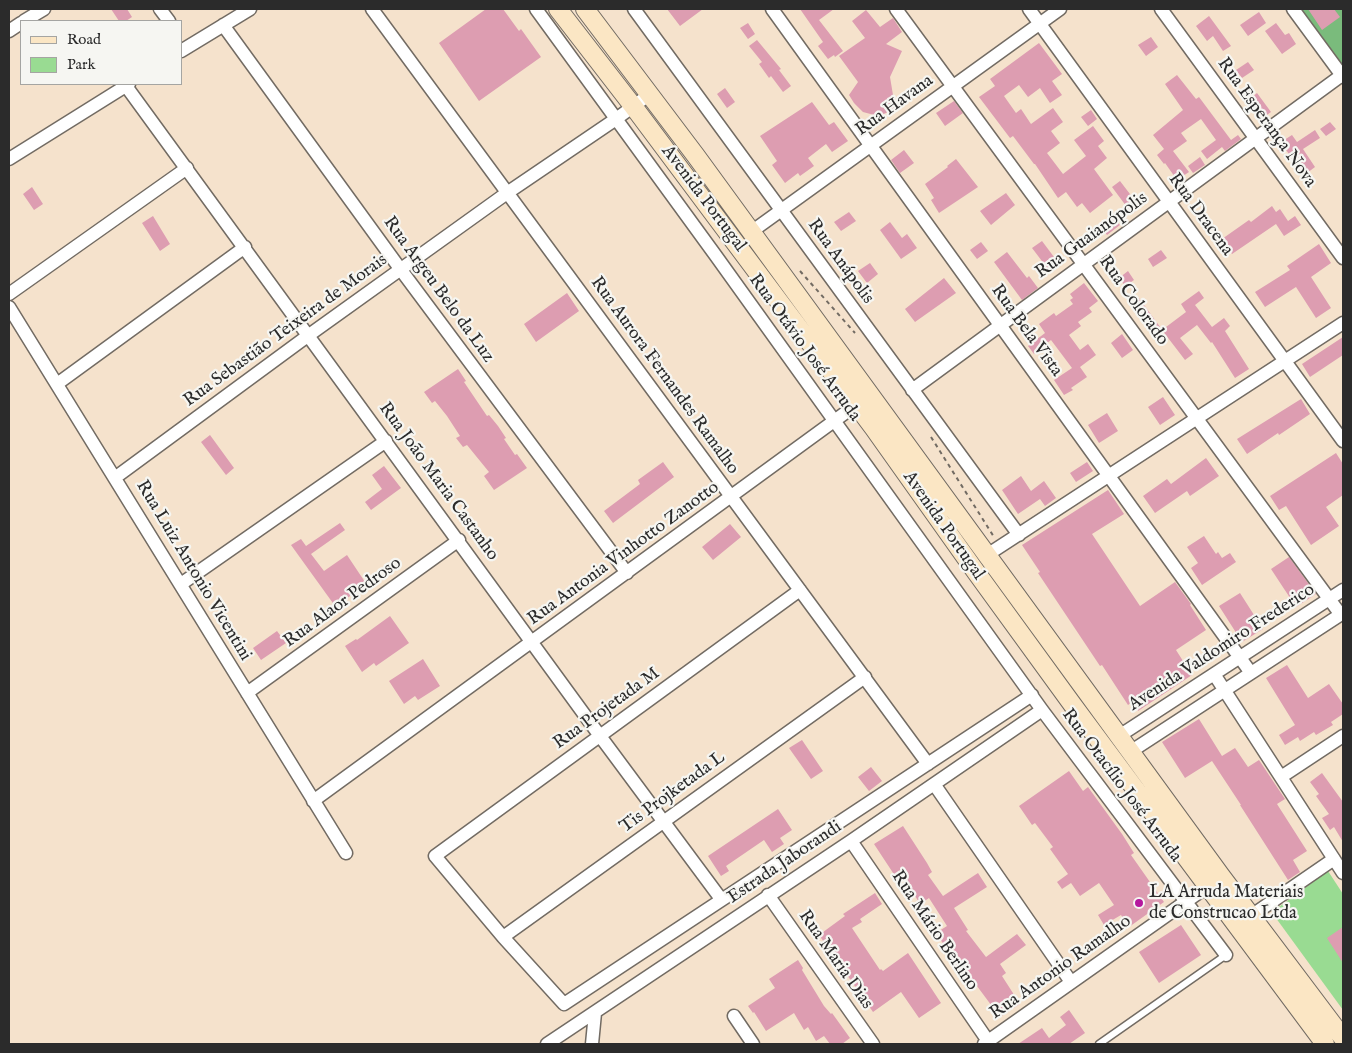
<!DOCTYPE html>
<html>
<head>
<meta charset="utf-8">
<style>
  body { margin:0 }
  #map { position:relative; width:1352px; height:1053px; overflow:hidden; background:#f5e2cc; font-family:"IM FELL English",serif }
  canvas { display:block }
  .frame { position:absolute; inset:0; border:10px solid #2b2b2b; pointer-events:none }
  .legend { position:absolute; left:20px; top:20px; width:162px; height:65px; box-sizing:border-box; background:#f6f6f2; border:1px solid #a5a5a2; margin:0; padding:6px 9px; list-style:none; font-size:15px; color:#2b2b2b }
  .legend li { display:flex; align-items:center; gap:10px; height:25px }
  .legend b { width:25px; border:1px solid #a5a5a2 }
</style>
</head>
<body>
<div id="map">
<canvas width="1352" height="1053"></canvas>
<div class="frame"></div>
<ul class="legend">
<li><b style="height:6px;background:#fbe6c4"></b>Road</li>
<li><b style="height:14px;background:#99db92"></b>Park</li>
</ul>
</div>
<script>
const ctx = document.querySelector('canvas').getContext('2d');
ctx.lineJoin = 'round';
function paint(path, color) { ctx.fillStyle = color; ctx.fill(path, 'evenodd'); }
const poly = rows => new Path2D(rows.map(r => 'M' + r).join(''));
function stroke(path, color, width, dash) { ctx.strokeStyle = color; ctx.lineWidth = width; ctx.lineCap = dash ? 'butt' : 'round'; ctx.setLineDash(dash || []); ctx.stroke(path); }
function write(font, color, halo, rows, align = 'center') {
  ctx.font = font + ' "IM FELL English",serif'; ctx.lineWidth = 4.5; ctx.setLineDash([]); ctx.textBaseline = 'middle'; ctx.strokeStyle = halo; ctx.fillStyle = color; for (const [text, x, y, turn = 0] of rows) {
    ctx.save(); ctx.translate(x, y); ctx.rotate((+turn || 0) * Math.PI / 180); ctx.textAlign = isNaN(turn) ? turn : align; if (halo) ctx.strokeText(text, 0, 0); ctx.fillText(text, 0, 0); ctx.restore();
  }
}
paint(poly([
  [1328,871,1343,894,1343,1010,1273,914,1276,909]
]), '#99db92');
paint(poly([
  [1300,9,1343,9,1343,69]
]), '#7abb7c');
paint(poly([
  [111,9,127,9,132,17,126,21,119,21],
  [486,9,503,9,519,31,521,29,541,57,479,101,439,43],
  [667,9,703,9,680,26],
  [800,9,834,9,819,20,843,51,835,57,834,55,828,59,818,46,823,42],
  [1308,9,1334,9,1340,17,1322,30],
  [866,10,880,27,893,18,902,32,886,44,902,51,890,77,895,107,886,113,878,116,863,112,854,103,849,95,858,82,839,56,865,38,852,21],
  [1259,12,1266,23,1248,36,1240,25],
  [1209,16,1231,46,1223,51,1213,36,1207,41,1196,26],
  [748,23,755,34,748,39,740,28],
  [1276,23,1285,35,1289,33,1296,44,1282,54,1265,31],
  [1151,37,1158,47,1146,56,1138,45],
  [757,40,781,69,779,70,791,86,783,92,771,76,769,78,759,64,762,62,749,46],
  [1039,43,1062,74,1052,81,1062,95,1050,103,1040,88,1028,97,1019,85,1004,96,1016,113,1021,109,1031,124,1053,108,1063,122,1051,131,1060,143,1047,153,1063,174,1086,156,1074,140,1093,126,1104,141,1098,146,1107,158,1094,169,1113,195,1090,213,1082,203,1077,207,1066,192,1058,198,1035,164,1034,164,1013,136,1010,138,979,97,995,86,990,79],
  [1248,62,1254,70,1242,78,1236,70],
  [1177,75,1196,99,1199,97,1231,140,1238,135,1241,139,1225,151,1222,147,1207,159,1201,151,1216,140,1201,119,1181,133,1187,141,1173,151,1189,172,1177,180,1165,163,1164,164,1157,155,1164,149,1153,135,1183,110,1165,84],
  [725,88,735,102,727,108,717,94],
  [1257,93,1271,112,1264,117,1250,99],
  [954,101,963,113,945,126,936,113],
  [812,102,829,125,834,122,848,141,832,152,826,144,808,158,814,166,800,176,798,173,785,183,772,165,777,161,760,136],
  [1091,110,1097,119,1088,126,1081,117],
  [1330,122,1336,129,1326,136,1320,129],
  [1315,130,1320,138,1303,149,1315,167,1303,176,1281,142,1292,135,1297,142],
  [904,150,914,163,900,173,891,160],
  [1200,157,1205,165,1193,173,1188,166],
  [956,159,978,187,939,213,931,200,934,198,925,184,948,167,947,166],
  [1120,181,1133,198,1135,197,1142,206,1132,214,1112,187],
  [32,187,43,204,34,210,23,194],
  [1006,193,1015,205,991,225,980,211],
  [1272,206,1276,212,1280,209,1288,221,1295,216,1301,225,1284,236,1276,224,1232,254,1222,239,1249,220,1251,222],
  [849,212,856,221,841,231,834,222],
  [153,216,170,244,160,251,142,223],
  [1114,218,1120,225,1107,235,1101,227],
  [890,222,902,238,907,234,917,248,901,259,880,230],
  [1042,241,1057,261,1048,269,1032,248],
  [981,242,988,251,977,259,970,250],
  [1319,244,1331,263,1311,277,1331,308,1316,318,1296,287,1265,307,1255,292,1290,270,1287,266],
  [1161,250,1167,258,1153,267,1148,259],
  [1007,252,1027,278,1029,276,1038,288,1022,300,994,262],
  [870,263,878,274,867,283,858,271],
  [1128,271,1134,280,1125,286,1119,278],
  [944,278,956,293,915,322,905,309],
  [1084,283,1098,301,1089,308,1092,312,1078,322,1081,326,1069,335,1080,350,1088,344,1096,355,1080,367,1087,377,1071,388,1073,390,1064,395,1054,380,1072,368,1051,340,1034,354,1028,346,1045,333,1039,324,1054,313,1056,316,1073,304,1070,300,1073,298,1070,294],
  [1199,291,1204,298,1195,305,1212,327,1224,318,1230,326,1225,331,1249,369,1235,378,1212,342,1211,343,1197,325,1180,338,1193,354,1185,360,1162,330,1186,312,1181,304],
  [567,293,579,311,536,342,524,324],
  [1139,298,1163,331,1156,336,1153,333,1151,334,1142,320,1143,319,1132,304],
  [1122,334,1133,350,1122,358,1111,343],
  [1343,337,1343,355,1310,377,1302,364],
  [458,369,466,381,464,382,487,416,489,415,498,426,506,438,504,439,515,455,517,454,527,468,494,490,484,476,489,472,467,445,463,447,456,438,460,436,447,416,435,401,432,403,424,392],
  [1163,397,1175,415,1160,425,1148,407],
  [1301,399,1310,414,1279,435,1278,433,1247,454,1237,439],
  [1107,413,1118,431,1099,443,1088,425],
  [210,435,234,468,226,475,201,442],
  [1336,453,1343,464,1343,495,1326,507,1339,526,1311,545,1286,506,1279,510,1270,496],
  [1206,458,1219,476,1190,496,1187,491,1155,513,1143,496,1167,479,1171,484],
  [663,462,674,477,613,523,604,511,640,484,638,480],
  [1087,462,1093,471,1076,482,1070,473],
  [384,466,401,488,371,510,365,502,382,489,372,475],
  [1021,476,1031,491,1044,481,1056,498,1045,506,1040,499,1018,514,1002,490],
  [1108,490,1124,514,1092,534,1140,606,1175,582,1191,604,1190,605,1206,630,1176,650,1192,675,1138,711,1132,702,1128,705,1102,665,1100,666,1038,573,1040,572,1022,545],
  [340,523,345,530,311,554,324,571,347,555,367,585,335,606,291,545,301,539,306,546],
  [730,524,741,537,713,560,702,547],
  [1204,536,1216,554,1218,552,1222,558,1230,553,1236,562,1202,585,1191,568,1198,563,1187,547],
  [1289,557,1316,594,1296,607,1271,569],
  [1240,593,1263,629,1242,642,1219,606],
  [390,616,409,643,376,666,374,663,362,672,345,646,356,639,357,640],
  [277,631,286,643,261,660,253,648],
  [423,659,440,686,418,700,415,696,404,704,389,681],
  [1287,665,1308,698,1329,684,1343,704,1343,714,1331,722,1333,725,1316,735,1314,732,1300,741,1298,737,1285,745,1279,735,1295,725,1266,678],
  [1199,719,1222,756,1235,748,1248,767,1259,760,1285,799,1277,804,1307,851,1293,860,1300,872,1288,880,1240,805,1241,805,1212,761,1185,778,1162,742],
  [802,740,823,771,811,779,789,748],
  [871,767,882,781,869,791,858,777],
  [1069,771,1083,791,1088,787,1122,834,1134,853,1131,855,1164,902,1129,927,1121,915,1104,925,1098,915,1114,905,1099,883,1080,896,1071,883,1062,889,1057,882,1068,874,1050,849,1053,847,1035,823,1032,825,1019,806],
  [1322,773,1343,802,1343,842,1334,827,1330,830,1322,818,1329,814,1316,796,1319,794,1310,782],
  [778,809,792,830,780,838,784,844,772,852,764,840,726,866,729,871,721,876,708,856],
  [903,826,927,863,932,872,928,875,943,896,978,873,987,887,954,908,968,930,966,931,986,957,1017,934,1026,945,1000,964,1006,973,1002,976,1020,1004,1000,1017,974,982,970,985,955,963,960,959,948,943,944,945,936,933,947,926,929,898,920,904,904,878,899,882,874,844],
  [875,893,882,904,860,919,862,922,852,928,880,970,881,969,883,971,908,953,941,1003,919,1018,901,992,873,1012,819,935,845,916,843,914],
  [1181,925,1201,955,1159,983,1139,952],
  [1343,927,1343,963,1327,938],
  [798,960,803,968,802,970,824,1006,831,1014,832,1013,850,1038,842,1044,830,1044,824,1036,816,1041,808,1027,804,1030,794,1013,766,1031,754,1012,753,1013,748,1006,775,988,769,979],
  [1069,1010,1085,1033,1069,1044,1018,1044,1042,1028,1049,1038,1066,1025,1060,1017]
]), '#dd9db1');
const lane = poly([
  [1099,1044,1226,955]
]);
const street = poly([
  [160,9,169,21],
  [372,9,928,764],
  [536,9,716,256,1042,710,1226,955],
  [634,9,1019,535],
  [772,9,1251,673],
  [896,9,1341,615],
  [1029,9,1343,441],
  [1161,9,1343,258],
  [1293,9,1343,77],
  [24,21,44,9],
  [223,25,401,270,627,573],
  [9,31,21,23],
  [181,51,250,9],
  [126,86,600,736,721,899],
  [9,159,129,84],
  [751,232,1060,9],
  [9,294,187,168],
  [9,307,346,853],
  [57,384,245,247],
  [912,390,1342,75],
  [116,477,309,335,507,193,616,119,650,94],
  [987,555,1343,323],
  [181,584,386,441],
  [800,590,435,856,503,937,564,1004,1032,695],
  [1214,674,1343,873],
  [247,693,459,540],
  [1119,736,1343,590],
  [1130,752,1343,613],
  [1281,777,1343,736],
  [934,784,1071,982],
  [313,801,856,405],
  [851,841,988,1041],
  [768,895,873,1044],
  [1251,916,1334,859],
  [503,937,865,677],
  [734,1016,753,1044],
  [547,1044,851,841,1042,710],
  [592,1044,595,1013],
  [984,1044,1208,886]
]);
const secondary = poly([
  [558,9,633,106,873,427,976,572,1072,704,1325,1044],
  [585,9,696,156,1221,876,1343,1038]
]);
stroke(lane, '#726b63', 9);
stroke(street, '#726b63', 15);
stroke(secondary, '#726b63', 20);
stroke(poly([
  [800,271,855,333],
  [931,437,994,537]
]), '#726b63', 2, [4, 4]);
stroke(lane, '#fff', 6);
stroke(street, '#fff', 12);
stroke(secondary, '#fbe6c4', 18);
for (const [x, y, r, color] of [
  [1139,903,5,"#b5179e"]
]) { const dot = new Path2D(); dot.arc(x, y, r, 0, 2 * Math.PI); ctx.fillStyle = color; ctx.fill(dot); stroke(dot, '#f6f6f2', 2); }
write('18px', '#2b2b2b', '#f6f6f2', [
  ["Rua Havana",895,106,-36],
  ["Rua Esperança Nova",1266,123,54],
  ["Avenida Portugal",703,199,53],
  ["Rua Dracena",1200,215,54],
  ["Rua Guaianópolis",1092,236,-36],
  ["Rua Anápolis",840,262,54],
  ["Rua Argeu Belo da Luz",438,290,54],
  ["Rua Colorado",1133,301,54],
  ["Rua Sebastião Teixeira de Morais",286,331,-36],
  ["Rua Bela Vista",1026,331,54],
  ["Rua Otávio José Arruda",804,348,54],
  ["Rua Aurora Fernandes Ramalho",664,376,54],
  ["Rua João Maria Castanho",438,482,54],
  ["Avenida Portugal",943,526,55],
  ["Rua Antonia Vinhotto Zanotto",624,554,-36],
  ["Rua Luiz Antonio Vicentini",193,571,59],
  ["Rua Alaor Pedroso",343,603,-36],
  ["Avenida Valdomiro Frederico",1222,648,-33],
  ["Rua Projetada M",607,709,-36],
  ["Rua Otacílio José Arruda",1121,786,53],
  ["Tis Projketada L",673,793,-36],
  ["Estrada Jaborandi",785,863,-34],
  ["Rua Mário Berlino",934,931,56],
  ["Rua Maria Dias",835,960,55],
  ["Rua Antonio Ramalho",1061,968,-35]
]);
write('18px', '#2b2b2b', '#f6f6f2', [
  ["LA Arruda Materiais",1149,893],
  ["de Construcao Ltda",1149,914]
], 'left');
</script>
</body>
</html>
